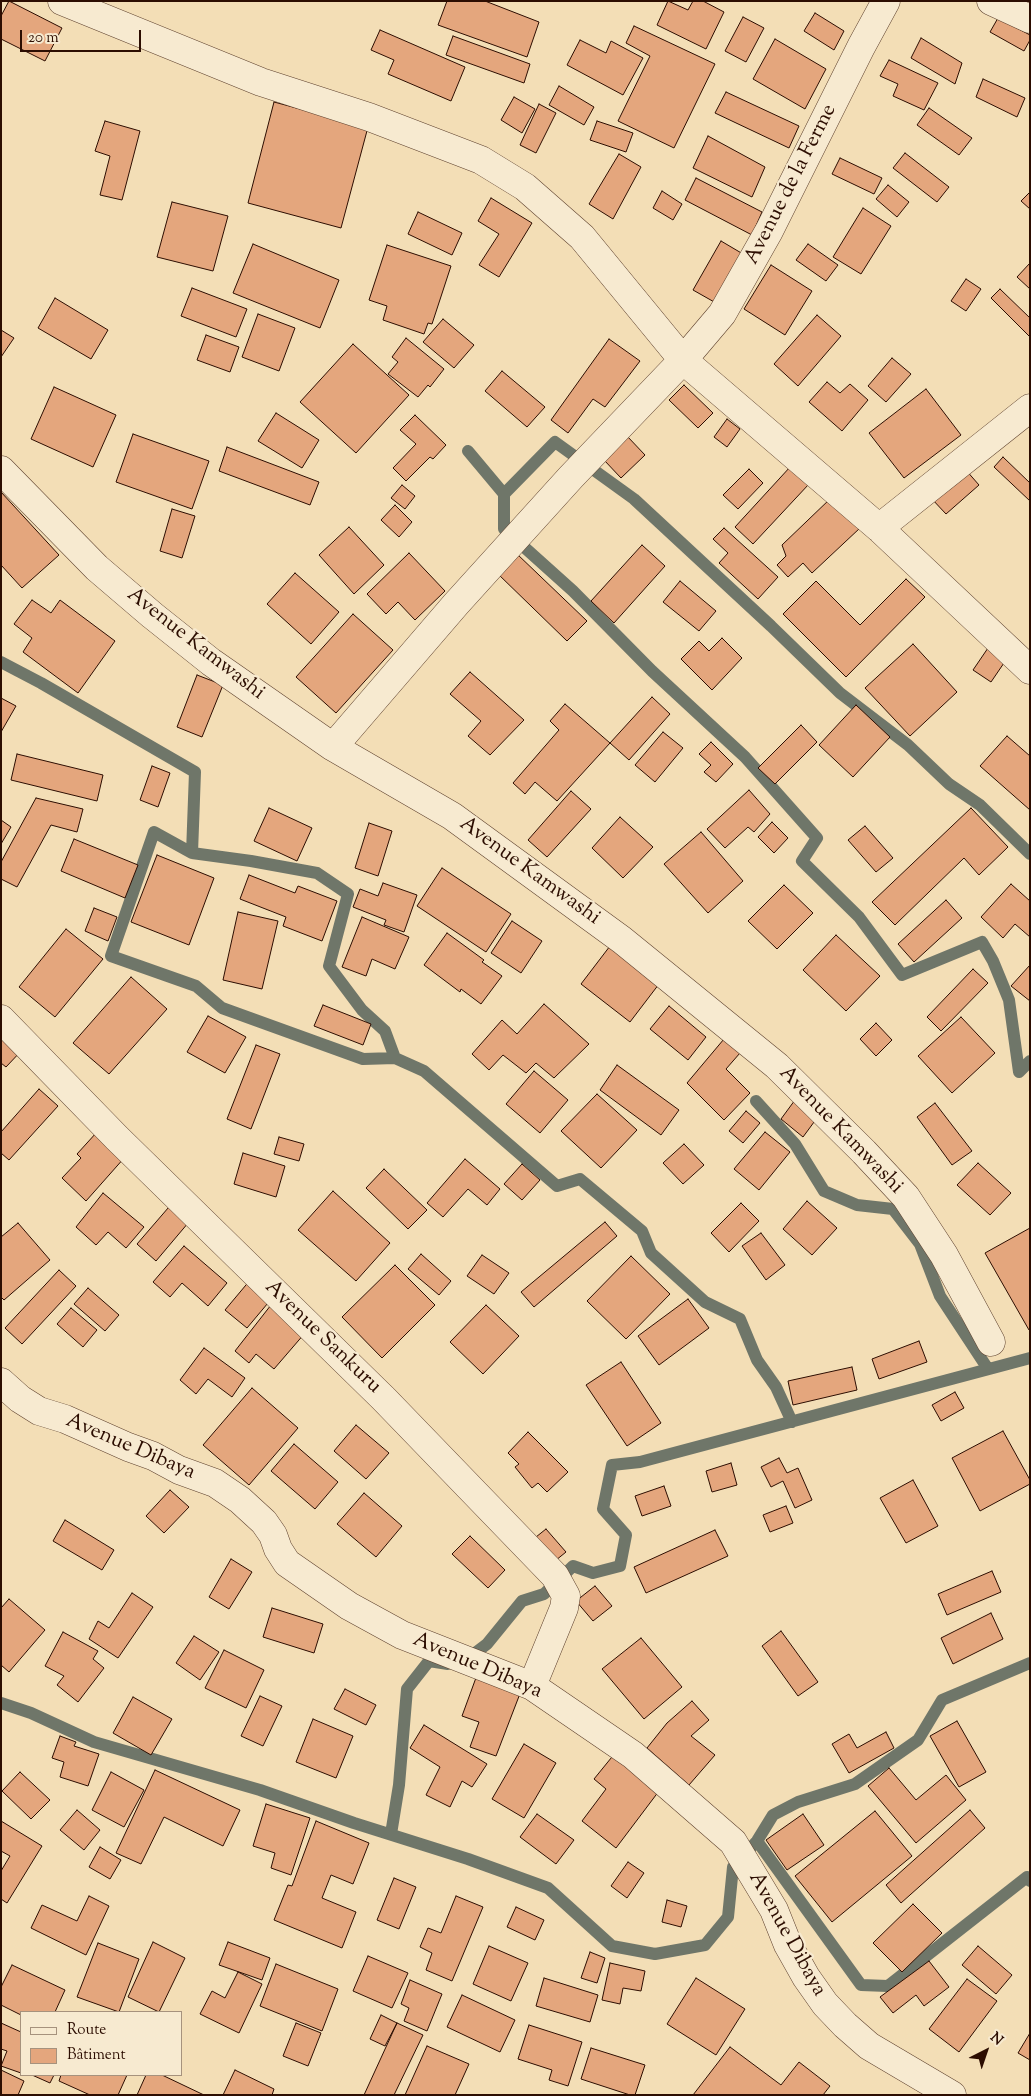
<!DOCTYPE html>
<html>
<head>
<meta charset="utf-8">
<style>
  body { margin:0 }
  #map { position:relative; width:1031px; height:2096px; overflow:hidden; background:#f3deb6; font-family:"Sorts Mill Goudy",serif }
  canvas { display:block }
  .frame { position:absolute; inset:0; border:2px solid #2c0d01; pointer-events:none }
  .legend { position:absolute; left:20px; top:2011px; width:162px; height:65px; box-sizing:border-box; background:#f7ead0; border:1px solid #a6927d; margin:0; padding:6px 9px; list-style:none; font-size:15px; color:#2c0d01 }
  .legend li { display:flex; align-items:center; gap:10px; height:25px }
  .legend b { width:25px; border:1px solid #a6927d }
  .north { position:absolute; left:961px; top:2026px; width:50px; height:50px; -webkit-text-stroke:4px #f7ead0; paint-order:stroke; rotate:41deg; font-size:14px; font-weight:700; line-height:20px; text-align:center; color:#2c0d01 }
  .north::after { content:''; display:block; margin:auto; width:18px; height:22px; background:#2c0d01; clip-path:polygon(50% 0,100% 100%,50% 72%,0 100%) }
  .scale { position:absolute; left:20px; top:30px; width:121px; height:22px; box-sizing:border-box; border:2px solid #2c0d01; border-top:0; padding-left:6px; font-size:15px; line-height:18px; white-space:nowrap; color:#2c0d01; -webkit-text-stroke:4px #f7ead0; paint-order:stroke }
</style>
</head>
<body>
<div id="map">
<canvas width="1031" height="2096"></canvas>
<div class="frame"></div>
<ul class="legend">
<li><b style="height:6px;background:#f7ead0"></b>Route</li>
<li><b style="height:14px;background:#e4a67d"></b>Bâtiment</li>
</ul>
<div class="north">N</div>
<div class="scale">20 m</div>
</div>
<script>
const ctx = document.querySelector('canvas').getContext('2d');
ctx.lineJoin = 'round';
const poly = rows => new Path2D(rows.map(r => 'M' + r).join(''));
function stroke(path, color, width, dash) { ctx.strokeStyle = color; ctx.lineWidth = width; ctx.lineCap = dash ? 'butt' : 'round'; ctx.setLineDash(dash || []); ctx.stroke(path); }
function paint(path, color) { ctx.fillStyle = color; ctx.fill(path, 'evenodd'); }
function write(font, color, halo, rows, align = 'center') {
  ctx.font = font + ' "Sorts Mill Goudy",serif'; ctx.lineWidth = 4.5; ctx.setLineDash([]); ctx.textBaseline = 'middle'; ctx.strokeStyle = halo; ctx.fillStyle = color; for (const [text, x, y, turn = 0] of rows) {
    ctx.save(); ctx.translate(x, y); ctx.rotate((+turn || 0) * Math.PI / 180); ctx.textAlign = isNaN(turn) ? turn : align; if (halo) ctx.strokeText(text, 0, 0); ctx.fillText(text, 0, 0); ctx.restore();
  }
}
stroke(poly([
  [468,451,504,494,504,529,573,591,652,671,745,757,817,838,802,861,859,917,902,975,982,942,993,961,1009,1000,1019,1072,1030,1061],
  [504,494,555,442,634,499,771,626,840,693,908,745,949,784,980,805,1030,854],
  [1,662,41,683,195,772,192,853,251,861,317,873,348,894,329,966,362,1010,385,1031,395,1058],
  [192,853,154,832,111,956,196,986,222,1008,363,1059,395,1058,424,1071,557,1186,580,1179,642,1231,651,1253,705,1302,740,1319,757,1360,776,1387,792,1422],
  [756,1101,795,1144,824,1191,857,1205,893,1209,920,1244,940,1296,988,1369],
  [466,1660,487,1644,522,1601,544,1594,573,1566,593,1573,620,1566,626,1535,603,1509,612,1465,640,1462,1030,1358],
  [1,1703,31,1713,94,1742,260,1790,354,1823,468,1859,548,1888,612,1946,655,1954,705,1945,728,1917,733,1867,757,1841,773,1815,798,1802,855,1784,918,1740,942,1700,1030,1663],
  [391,1834,399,1785,407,1689,429,1661,448,1664],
  [757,1841,861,1985,888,1986,1027,1877,1030,1881]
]), '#6f7669', 12);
const building = poly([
  [9,1,62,28,45,61,1,39,1,16,9,1],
  [447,1,485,1,539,22,527,57,438,25,447,1],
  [668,1,688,10,693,1,703,1,724,12,706,49,657,25,668,1],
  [815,13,844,31,834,50,804,31,815,13],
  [743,17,764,28,746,62,725,51,743,17],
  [998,18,1030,35,1030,40,1024,51,990,32,998,18],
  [634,26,715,64,674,148,618,121,650,56,626,43,634,26],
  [380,30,465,67,451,101,388,74,394,60,371,50,380,30],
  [453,36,530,64,524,83,446,55,453,36],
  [921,38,962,63,955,84,911,58,921,38],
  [775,39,826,69,805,109,753,79,775,39],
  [580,40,606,53,611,41,643,58,623,95,567,65,580,40],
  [889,60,938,83,924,110,893,96,898,84,880,76,889,60],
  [983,79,1025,98,1017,117,976,97,983,79],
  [559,86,594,107,584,125,549,105,559,86],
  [726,92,799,126,789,148,715,113,726,92],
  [514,97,535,109,522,133,501,120,514,97],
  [274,102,368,127,341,228,248,203,274,102],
  [539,104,556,113,536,153,520,145,539,104],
  [929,108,972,138,959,155,917,125,929,108],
  [105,121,140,131,122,200,100,195,110,156,95,151,105,121],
  [597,121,633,133,626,152,590,140,597,121],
  [708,136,765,167,752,197,693,168,708,136],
  [905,153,949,187,937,202,893,168,905,153],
  [619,154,641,167,613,219,589,204,619,154],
  [840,158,882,178,874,194,832,174,840,158],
  [696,178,762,212,752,235,685,200,696,178],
  [888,185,909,202,897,217,876,199,888,185],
  [662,191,682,204,673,220,653,208,662,191],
  [1030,192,1030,209,1021,201,1030,192],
  [491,198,532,223,499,277,479,265,499,234,478,221,491,198],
  [172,202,228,216,213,271,157,257,172,202],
  [863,208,891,226,861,274,833,257,863,208],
  [418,212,462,233,452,255,408,234,418,212],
  [721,241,743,254,716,303,693,290,721,241],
  [253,244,339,280,320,328,233,293,253,244],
  [808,244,838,265,826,281,796,260,808,244],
  [387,245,451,266,432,324,428,323,424,334,383,320,387,306,369,300,387,245],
  [1030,263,1030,289,1017,277,1030,263],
  [771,265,812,291,785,335,744,309,771,265],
  [966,279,981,289,966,311,951,301,966,279],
  [192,288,247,309,236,337,181,316,192,288],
  [1000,289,1030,318,1030,337,991,298,1000,289],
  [55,298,108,330,91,359,38,328,55,298],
  [258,314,295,328,279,371,242,357,258,314],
  [817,315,841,336,798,386,774,364,817,315],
  [443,319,474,345,454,368,423,342,443,319],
  [1,330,14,338,1,357,1,330],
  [206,335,239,347,230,372,197,360,206,335],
  [406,338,444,369,430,387,428,385,418,397,388,374,398,362,392,357,406,338],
  [609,339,640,361,605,407,593,399,568,433,551,420,609,339],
  [353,344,409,395,356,453,300,402,353,344],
  [892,358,911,374,886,402,868,386,892,358],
  [502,371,545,407,527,427,485,391,502,371],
  [827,382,840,393,850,384,868,400,842,431,809,402,827,382],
  [684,385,713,413,698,428,669,400,684,385],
  [54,387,116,415,93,467,31,439,54,387],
  [926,389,961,435,904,478,869,433,926,389],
  [276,413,319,440,302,468,258,441,276,413],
  [415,415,446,445,433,459,430,457,406,481,393,468,416,444,400,430,415,415],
  [727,419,740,429,727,447,714,437,727,419],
  [133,434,209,461,192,509,116,482,133,434],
  [627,436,645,455,621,478,604,460,627,436],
  [227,447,319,482,310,505,219,471,227,447],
  [1003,457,1030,483,1030,501,994,467,1003,457],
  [791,466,809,484,753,544,735,527,791,466],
  [749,469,763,483,738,509,723,495,749,469],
  [965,469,979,485,946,514,931,498,965,469],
  [402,485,415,496,405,509,391,498,402,485],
  [1,492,59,555,22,588,1,565,1,492],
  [831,498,860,528,812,573,803,563,788,577,777,565,786,556,782,545,831,498],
  [395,505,412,522,399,537,381,520,395,505],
  [172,509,195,516,182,558,160,551,172,509],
  [349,527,384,565,354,594,319,555,349,527],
  [724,528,778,577,758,599,719,563,728,553,713,539,724,528],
  [642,545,665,566,614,623,591,601,642,545],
  [409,553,445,591,415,620,398,602,386,614,367,594,409,553],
  [516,553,587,621,567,641,497,573,516,553],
  [295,573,339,612,311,644,267,604,295,573],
  [906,579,925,597,846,677,783,614,816,581,860,625,906,579],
  [680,581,716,611,699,631,663,602,680,581],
  [32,600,51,613,60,600,115,641,78,693,23,652,32,638,14,624,32,600],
  [353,614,393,650,336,713,296,677,353,614],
  [722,638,742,658,712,690,681,659,699,641,709,651,722,638],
  [913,644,957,692,910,736,865,688,913,644],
  [988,648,1006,660,991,682,973,670,988,648],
  [470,672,524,720,490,755,468,736,481,721,450,694,470,672],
  [197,675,223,685,202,737,177,727,197,675],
  [652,697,670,714,629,760,610,743,652,697],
  [1,698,16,706,1,732,1,698],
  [565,704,610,743,557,801,535,782,525,794,513,783,559,730,550,721,565,704],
  [856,705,890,737,853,777,819,745,856,705],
  [801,725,817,742,775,784,758,768,801,725],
  [663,732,683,748,655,782,635,765,663,732],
  [1007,736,1030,756,1030,810,980,766,1007,736],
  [711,742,733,764,716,782,704,772,711,765,699,754,711,742],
  [17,754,103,775,97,801,11,780,17,754],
  [152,766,170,773,158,807,140,800,152,766],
  [749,790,770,814,754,832,748,827,725,848,707,829,749,790],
  [571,791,591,809,547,857,528,840,571,791],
  [36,798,83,809,77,832,51,825,17,887,1,879,1,862,36,798],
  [269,808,312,828,297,861,254,841,269,808],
  [971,808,1008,847,979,875,964,858,895,925,872,902,971,808],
  [620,817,653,847,623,878,592,848,620,817],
  [1,820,11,827,1,844,1,820],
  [772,822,788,838,774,853,758,837,772,822],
  [369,823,392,831,378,876,355,868,369,823],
  [865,826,893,858,876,872,848,840,865,826],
  [701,832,743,881,708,913,664,864,701,832],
  [74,839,138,865,125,898,61,871,74,839],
  [157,855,214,878,189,945,131,922,157,855],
  [442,868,511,914,486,952,417,906,442,868],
  [249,875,295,893,298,886,337,901,322,941,283,926,286,917,240,899,249,875],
  [383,883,417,895,404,932,384,925,386,920,353,907,360,889,378,896,383,883],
  [1011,884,1030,901,1030,937,1015,924,1003,938,981,917,1011,884],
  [784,885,813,913,777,949,748,921,784,885],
  [946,900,962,918,914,962,898,944,946,900],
  [94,908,117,917,108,941,85,931,94,908],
  [238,912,278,921,262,989,223,980,238,912],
  [362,917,409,937,395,969,372,959,366,976,342,967,362,917],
  [512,921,542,941,521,973,491,953,512,921],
  [66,929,103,959,55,1017,19,987,66,929],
  [447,933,484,960,482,962,502,976,481,1004,461,989,460,992,424,965,447,933],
  [836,935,880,976,846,1011,803,970,836,935],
  [610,946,659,984,630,1022,581,984,610,946],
  [1030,965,1030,1001,1011,986,1030,965],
  [973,969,988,983,941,1031,927,1017,973,969],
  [131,977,167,1009,109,1074,73,1043,131,977],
  [544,1004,589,1044,554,1078,536,1063,526,1073,503,1055,489,1070,472,1054,502,1020,517,1034,544,1004],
  [323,1005,371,1024,363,1045,314,1026,323,1005],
  [669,1006,706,1037,688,1060,650,1029,669,1006],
  [208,1016,246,1037,225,1073,187,1052,208,1016],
  [961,1017,995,1053,952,1093,918,1056,961,1017],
  [876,1023,892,1040,876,1056,860,1039,876,1023],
  [1,1029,23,1049,6,1067,1,1063,1,1029],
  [724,1039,740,1053,726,1069,750,1093,724,1120,687,1083,724,1039],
  [256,1045,280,1054,251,1129,227,1119,256,1045],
  [617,1065,679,1110,661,1135,600,1090,617,1065],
  [534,1071,568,1100,540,1133,506,1104,534,1071],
  [39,1089,58,1106,9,1160,1,1153,1,1132,39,1089],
  [597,1094,637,1130,601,1168,561,1131,597,1094],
  [795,1100,817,1118,803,1137,781,1119,795,1100],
  [935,1103,972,1151,952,1165,917,1117,935,1103],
  [746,1111,760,1123,743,1143,729,1131,746,1111],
  [97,1132,125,1157,86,1201,62,1178,81,1158,77,1154,97,1132],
  [765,1132,790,1152,759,1190,734,1169,765,1132],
  [279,1137,304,1144,299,1161,274,1154,279,1137],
  [684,1144,704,1165,683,1184,663,1163,684,1144],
  [243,1153,285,1166,276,1197,234,1184,243,1153],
  [465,1159,500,1189,487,1205,468,1189,443,1217,427,1203,465,1159],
  [978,1163,1011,1193,990,1215,957,1185,978,1163],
  [522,1164,540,1180,522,1200,504,1184,522,1164],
  [384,1169,427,1210,408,1229,366,1188,384,1169],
  [333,1191,390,1243,356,1281,298,1230,333,1191],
  [103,1193,144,1227,126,1248,108,1232,96,1245,76,1227,103,1193],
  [175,1200,194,1216,156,1261,137,1244,175,1200],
  [807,1201,837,1228,812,1255,783,1229,807,1201],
  [741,1203,759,1221,729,1252,711,1233,741,1203],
  [605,1222,617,1236,534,1307,521,1292,605,1222],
  [18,1223,50,1260,4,1300,1,1297,1,1237,18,1223],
  [1030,1228,1030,1329,1029,1330,985,1253,1030,1228],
  [761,1233,785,1265,766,1280,742,1246,761,1233],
  [184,1246,227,1283,208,1306,182,1283,170,1297,153,1282,184,1246],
  [421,1254,451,1281,439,1295,408,1269,421,1254],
  [482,1255,509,1273,494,1294,467,1276,482,1255],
  [631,1256,670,1294,626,1339,587,1301,631,1256],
  [395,1265,435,1305,382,1358,342,1317,395,1265],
  [59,1270,76,1286,22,1344,5,1328,59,1270],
  [251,1279,273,1297,247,1328,225,1310,251,1279],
  [88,1288,119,1315,105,1331,74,1304,88,1288],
  [688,1299,709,1328,659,1365,638,1336,688,1299],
  [271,1305,305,1333,274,1369,256,1354,249,1363,235,1351,271,1305],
  [486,1305,519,1336,483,1374,450,1342,486,1305],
  [71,1308,97,1330,83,1347,57,1324,71,1308],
  [919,1341,927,1362,879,1379,872,1359,919,1341],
  [204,1348,245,1378,232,1397,208,1379,196,1394,180,1380,204,1348],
  [621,1362,661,1423,627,1446,586,1385,621,1362],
  [852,1367,857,1390,793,1405,788,1381,852,1367],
  [252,1388,298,1428,249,1485,203,1445,252,1388],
  [955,1392,964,1408,941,1421,932,1405,955,1392],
  [356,1425,389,1453,366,1479,334,1451,356,1425],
  [1003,1431,1030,1480,1030,1484,980,1511,952,1458,1003,1431],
  [528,1432,568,1472,547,1492,538,1483,532,1488,515,1467,519,1464,508,1453,528,1432],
  [294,1444,338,1482,315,1509,271,1471,294,1444],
  [779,1458,787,1473,798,1468,812,1500,795,1508,783,1481,771,1487,761,1467,779,1458],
  [731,1463,737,1485,712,1492,706,1471,731,1463],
  [913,1480,938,1526,906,1543,880,1498,913,1480],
  [664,1486,671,1506,642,1516,635,1496,664,1486],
  [170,1490,189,1507,164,1533,146,1516,170,1490],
  [364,1493,402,1526,376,1557,337,1524,364,1493],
  [786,1506,793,1523,770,1532,763,1515,786,1506],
  [65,1520,114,1550,102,1570,53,1541,65,1520],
  [546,1529,566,1552,550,1565,531,1541,546,1529],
  [715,1530,728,1556,646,1593,634,1567,715,1530],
  [470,1536,505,1570,488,1588,452,1554,470,1536],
  [231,1559,252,1572,229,1609,209,1597,231,1559],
  [992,1571,1001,1592,947,1615,938,1594,992,1571],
  [595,1586,612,1606,593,1621,576,1601,595,1586],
  [132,1593,153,1607,118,1658,89,1639,98,1621,109,1628,132,1593],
  [9,1599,45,1630,9,1672,1,1665,1,1608,9,1599],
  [272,1608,323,1624,314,1653,263,1637,272,1608],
  [991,1613,1003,1639,953,1664,941,1638,991,1613],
  [781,1631,818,1682,798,1696,762,1646,781,1631],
  [63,1632,98,1651,93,1659,104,1668,78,1702,57,1685,64,1676,45,1666,63,1632],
  [194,1636,219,1652,200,1680,176,1663,194,1636],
  [641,1638,682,1687,644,1719,602,1669,641,1638],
  [224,1650,264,1670,246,1708,205,1688,224,1650],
  [477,1675,521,1691,496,1756,470,1747,479,1722,462,1716,477,1675],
  [345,1689,376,1705,366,1725,334,1709,345,1689],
  [260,1696,282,1706,263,1746,241,1736,260,1696],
  [133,1697,172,1719,151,1755,113,1733,133,1697],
  [692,1701,709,1720,691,1736,715,1755,689,1785,647,1748,667,1723,692,1701],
  [313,1719,353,1736,336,1778,296,1762,313,1719],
  [957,1721,986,1772,959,1787,930,1736,957,1721],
  [424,1725,487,1764,472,1787,462,1781,450,1807,426,1795,440,1767,410,1748,424,1725],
  [886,1732,894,1748,849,1773,832,1744,849,1734,857,1748,886,1732],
  [60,1736,76,1742,74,1746,99,1754,88,1786,60,1777,64,1762,52,1758,60,1736],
  [524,1744,556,1763,524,1818,492,1799,524,1744],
  [616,1752,662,1787,616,1848,582,1821,606,1789,594,1779,616,1752],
  [889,1768,916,1800,946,1775,966,1800,916,1843,868,1786,889,1768],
  [155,1770,240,1810,223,1846,164,1817,141,1864,116,1853,155,1770],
  [20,1772,50,1800,31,1819,2,1791,20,1772],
  [111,1772,144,1790,124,1827,92,1810,111,1772],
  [266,1804,310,1818,291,1875,271,1868,275,1853,253,1846,266,1804],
  [77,1810,100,1830,84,1850,60,1830,77,1810],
  [970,1810,985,1828,901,1903,886,1885,970,1810],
  [875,1811,912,1856,832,1922,795,1876,875,1811],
  [537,1814,574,1840,556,1864,520,1837,537,1814],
  [803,1814,824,1845,787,1870,766,1840,803,1814],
  [1,1821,42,1846,7,1903,1,1899,1,1871,10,1856,1,1851,1,1821],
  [316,1821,369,1843,353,1884,331,1875,322,1898,356,1912,342,1948,274,1920,288,1885,292,1886,316,1821],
  [100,1847,121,1860,110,1879,89,1867,100,1847],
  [628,1862,644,1873,627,1898,611,1886,628,1862],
  [394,1878,416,1887,399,1929,377,1920,394,1878],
  [89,1896,109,1906,86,1955,31,1928,42,1905,77,1921,89,1896],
  [456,1896,483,1907,452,1981,426,1970,432,1953,420,1947,428,1928,441,1933,456,1896],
  [667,1900,687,1906,681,1927,662,1922,667,1900],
  [913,1904,942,1933,902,1972,873,1943,913,1904],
  [516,1907,544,1920,535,1940,507,1927,516,1907],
  [153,1942,185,1958,159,2012,128,1997,153,1942],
  [228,1942,270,1958,262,1980,219,1965,228,1942],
  [98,1943,139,1959,119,2012,77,1997,98,1943],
  [489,1946,528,1963,511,2001,473,1984,489,1946],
  [978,1946,1012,1975,996,1994,962,1965,978,1946],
  [590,1952,605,1958,597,1983,581,1978,590,1952],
  [368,1956,408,1973,392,2008,353,1991,368,1956],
  [929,1961,949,1987,924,2006,916,1995,893,2013,880,1997,929,1961],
  [610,1963,645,1971,641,1991,623,1988,620,2004,602,2000,610,1963],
  [276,1964,338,1989,322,2031,260,2006,276,1964],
  [12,1965,65,1990,55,2012,21,2012,21,2015,1,2005,1,1987,12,1965],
  [238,1972,262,1984,239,2033,200,2014,212,1991,225,1998,238,1972],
  [544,1978,598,1995,590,2022,536,2006,544,1978],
  [696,1978,745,2009,716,2055,667,2024,696,1978],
  [967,1979,997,2001,959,2052,929,2029,967,1979],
  [410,1980,442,1994,427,2031,404,2021,409,2008,401,2004,410,1980],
  [462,1995,515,2020,500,2052,447,2027,462,1995],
  [381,2015,397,2023,385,2046,370,2039,381,2015],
  [1,2023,21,2032,21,2073,1,2066,7,2051,1,2049,1,2023],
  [296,2023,321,2033,308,2066,283,2056,296,2023],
  [397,2023,423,2035,394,2095,364,2095,397,2023],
  [529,2025,582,2042,568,2086,549,2080,552,2070,518,2059,529,2025],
  [1030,2033,1030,2060,1018,2053,1030,2033],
  [427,2046,469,2064,455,2095,405,2095,427,2046],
  [730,2047,781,2085,799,2062,830,2086,823,2095,693,2095,730,2047],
  [591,2048,645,2065,635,2095,630,2095,581,2079,591,2048],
  [1,2070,24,2081,18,2095,1,2095,1,2070],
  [235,2070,274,2089,272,2095,223,2095,235,2070],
  [32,2075,54,2075,50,2083,32,2075],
  [61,2075,127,2075,118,2095,90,2095,59,2081,61,2075],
  [146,2075,162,2075,204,2095,137,2095,146,2075]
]);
paint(building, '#e4a67d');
stroke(building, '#2c0d01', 1);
const minor = poly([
  [62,1,261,82,369,117,481,160,525,187,582,237,683,360,879,528,1030,670],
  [991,1,1030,19],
  [1,470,97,568,152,615,211,662,333,747,452,816,622,940,777,1066,864,1152,906,1197,944,1255,991,1342],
  [879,528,1030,408],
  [333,747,456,604,571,477,683,360,722,314,769,231,861,47,886,1],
  [1,1019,117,1138,384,1399,555,1576,566,1596,564,1608,532,1686],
  [1,1382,20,1399,39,1411,65,1419,128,1447,153,1456,179,1470,215,1483,240,1500,264,1522,273,1535,278,1549,287,1563,349,1606,402,1635,532,1686,633,1755,733,1842,774,1910,788,1945,806,1977,825,2004,845,2025,869,2046,952,2095]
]);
stroke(minor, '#5e412e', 29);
stroke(minor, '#f7ead0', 28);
write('21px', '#2c0d01', '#f7ead0', [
  ["Avenue de la Ferme",792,185,-63],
  ["Avenue Kamwashi",195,645,38],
  ["Avenue Kamwashi",529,872,36],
  ["Avenue Kamwashi",840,1131,46],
  ["Avenue Sankuru",322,1338,44],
  ["Avenue Dibaya",130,1448,23],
  ["Avenue Dibaya",477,1667,23],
  ["Avenue Dibaya",786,1935,61]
]);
</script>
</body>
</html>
